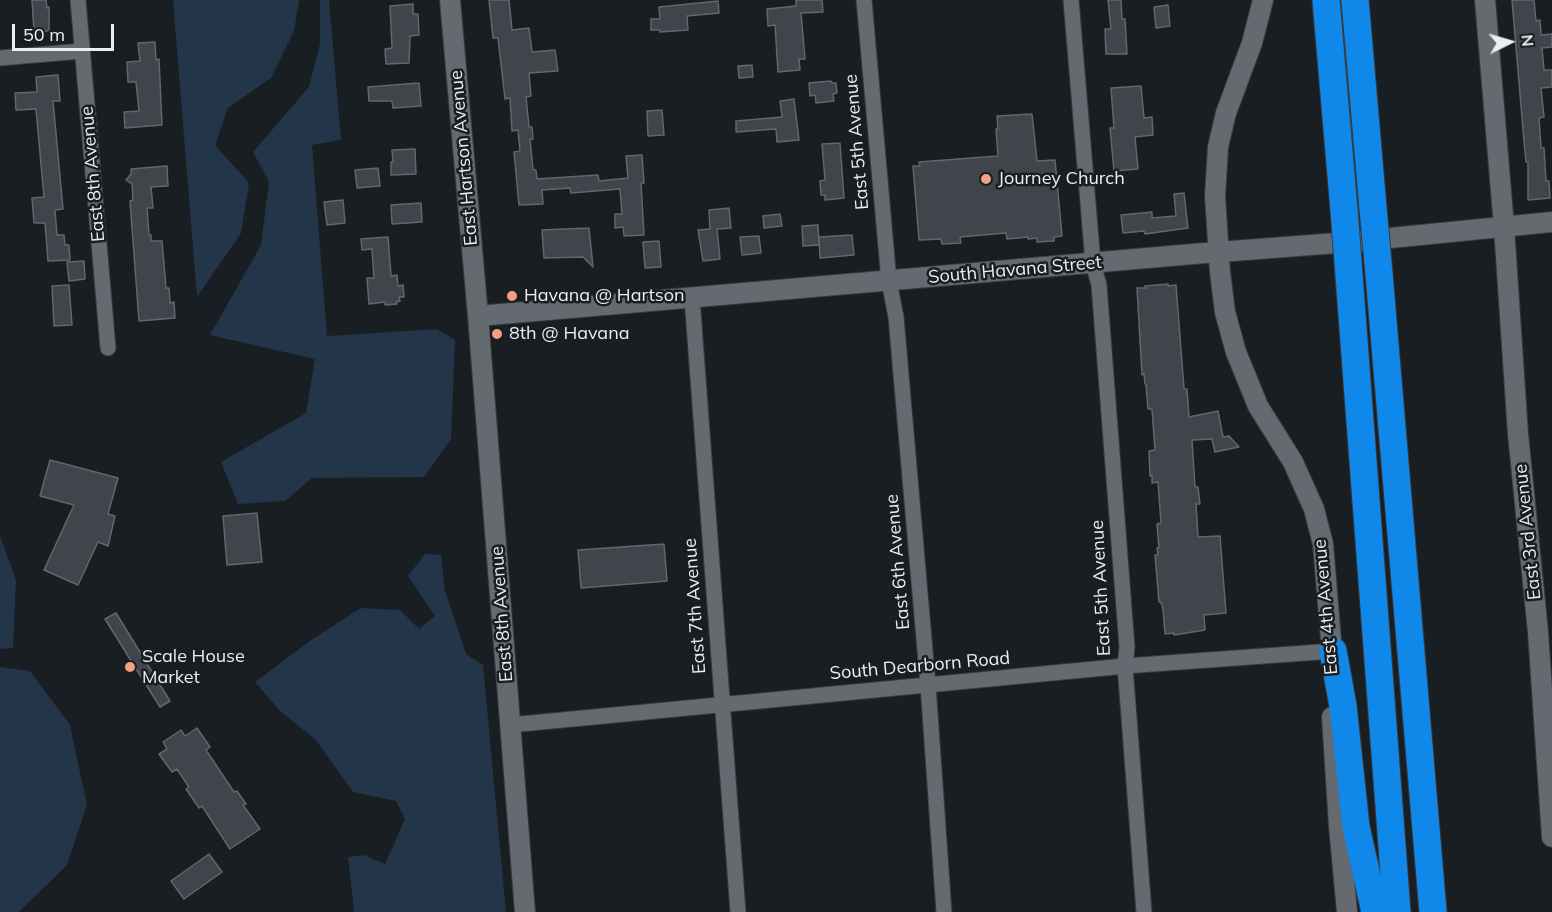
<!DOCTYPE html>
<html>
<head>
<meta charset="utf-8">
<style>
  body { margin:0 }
  #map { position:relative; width:1552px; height:912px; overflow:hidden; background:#191e23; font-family:Mulish,sans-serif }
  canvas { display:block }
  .north { position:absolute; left:1480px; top:12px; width:60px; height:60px; -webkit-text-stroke:4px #191e23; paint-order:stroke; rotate:85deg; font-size:16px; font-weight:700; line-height:24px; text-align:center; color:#ebeef2 }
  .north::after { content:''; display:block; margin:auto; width:21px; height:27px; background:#ebeef2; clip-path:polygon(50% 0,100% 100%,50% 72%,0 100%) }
  .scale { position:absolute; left:12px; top:24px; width:102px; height:27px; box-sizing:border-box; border:3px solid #ebeef2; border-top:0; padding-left:8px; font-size:18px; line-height:21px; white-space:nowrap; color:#ebeef2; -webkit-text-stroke:4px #191e23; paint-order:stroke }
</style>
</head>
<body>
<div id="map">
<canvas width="1552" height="912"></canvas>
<div class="north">N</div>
<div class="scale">50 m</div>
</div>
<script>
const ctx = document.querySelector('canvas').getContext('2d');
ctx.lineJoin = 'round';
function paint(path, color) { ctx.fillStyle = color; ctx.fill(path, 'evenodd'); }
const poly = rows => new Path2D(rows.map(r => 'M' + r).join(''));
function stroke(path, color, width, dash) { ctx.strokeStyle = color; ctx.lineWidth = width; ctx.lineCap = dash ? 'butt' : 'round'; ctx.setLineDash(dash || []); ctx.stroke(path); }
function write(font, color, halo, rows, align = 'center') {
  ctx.font = font + ' Mulish,sans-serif'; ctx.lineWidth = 5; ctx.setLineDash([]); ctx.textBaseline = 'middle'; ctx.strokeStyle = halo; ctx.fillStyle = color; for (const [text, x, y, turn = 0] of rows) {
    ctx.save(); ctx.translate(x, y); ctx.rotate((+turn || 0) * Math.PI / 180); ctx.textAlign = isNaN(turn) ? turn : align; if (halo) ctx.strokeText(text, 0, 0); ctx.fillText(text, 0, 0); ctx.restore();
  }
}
paint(poly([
  [173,0,299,0,294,31,271,78,228,108,215,145,249,183,241,233,197,297],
  [320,0,329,0,341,140,312,145,327,336,437,329,455,340,451,439,424,477,312,478,285,501,238,504,221,462,306,413,315,359,210,335,261,245,269,182,253,152,309,87,320,44],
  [0,536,16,580,13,648,0,649],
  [425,554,441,555,445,591,466,654,483,665,506,912,354,912,348,857,364,855,385,864,405,819,396,801,353,792,315,739,280,711,255,682,311,640,361,608,400,610,419,629,435,616,408,576],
  [0,667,30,671,70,725,87,805,67,865,19,912,0,912]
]), '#223549');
const building = poly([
  [32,0,46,0,47,8,49,7,49,31,34,32,32,0],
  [489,0,509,0,512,30,529,28,532,52,555,50,558,71,529,73,531,96,526,97,529,127,532,127,533,139,530,139,533,170,536,170,537,179,598,175,599,181,628,178,626,156,642,155,644,183,641,183,644,235,624,236,623,227,615,228,615,214,622,214,620,189,571,193,570,188,542,190,543,204,519,205,514,152,520,151,518,130,512,131,510,98,505,99,498,38,493,38,489,0],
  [796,0,822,0,823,12,801,13,805,59,799,59,800,70,778,72,775,25,768,26,767,9,796,6,796,0],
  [1108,0,1121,0,1122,19,1125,19,1127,54,1106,54,1105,29,1111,29,1108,0],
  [1512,0,1534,0,1536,21,1540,20,1541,35,1552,34,1552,47,1542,48,1544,70,1552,70,1552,87,1541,88,1544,117,1539,118,1541,148,1544,148,1546,181,1549,181,1550,198,1528,200,1528,162,1526,162,1524,141,1512,0],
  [718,1,719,13,687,16,688,30,660,32,660,30,651,30,651,19,660,19,659,7,718,1],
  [413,4,413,14,418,14,419,35,410,36,409,63,386,64,385,49,392,48,390,6,413,4],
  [1168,5,1170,26,1156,28,1154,7,1168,5],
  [155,42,156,60,159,59,162,125,125,128,124,112,139,111,136,82,128,82,127,62,140,61,138,43,155,42],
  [752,65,753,77,739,78,738,66,752,65],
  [58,75,60,101,53,101,63,209,55,210,57,235,64,235,65,245,69,245,70,260,48,261,45,223,34,223,32,198,44,197,36,109,16,110,15,93,37,92,36,77,58,75],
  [831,81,832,83,836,83,837,93,833,94,834,101,816,103,815,95,810,96,809,83,831,81],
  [419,83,421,106,393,108,392,101,369,101,368,87,419,83],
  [1141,86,1144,118,1152,117,1153,135,1135,137,1138,169,1114,171,1110,128,1114,128,1111,88,1141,86],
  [794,99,799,140,777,142,776,129,736,132,736,121,782,117,780,101,794,99],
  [662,110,664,135,648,136,647,111,662,110],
  [1032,114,1037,161,1055,160,1062,236,1054,237,1054,241,1037,242,1037,238,1028,239,1028,237,1007,239,1006,233,960,237,961,243,942,244,941,239,919,240,913,166,920,166,919,162,998,156,996,129,998,129,997,116,1032,114],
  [840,143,844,198,825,200,825,195,821,195,820,181,825,180,822,144,840,143],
  [415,149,416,174,391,175,391,162,393,162,392,150,415,149],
  [167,166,168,186,151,187,153,208,147,208,149,235,151,235,151,241,162,241,166,288,169,288,170,303,174,302,175,318,139,321,130,201,133,200,132,184,126,180,131,174,131,169,167,166],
  [378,168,380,186,357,188,355,170,378,168],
  [1184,193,1188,228,1145,234,1144,231,1123,233,1121,215,1152,212,1152,218,1176,216,1174,194,1184,193],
  [343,200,345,223,327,225,324,202,343,200],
  [421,203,422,222,392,224,391,205,421,203],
  [729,208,731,228,717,229,720,259,703,261,698,230,710,229,709,210,729,208],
  [780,214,782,226,764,228,763,216,780,214],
  [818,225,819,245,803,246,802,226,818,225],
  [589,228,593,267,583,257,544,258,542,230,589,228],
  [852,235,854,255,820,258,819,237,852,235],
  [759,236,761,253,742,255,740,237,759,236],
  [388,237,391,276,397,275,398,286,403,285,404,297,399,297,400,301,396,302,397,304,385,305,385,302,369,304,367,278,374,278,372,249,362,250,361,239,388,237],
  [659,241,661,267,645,268,643,242,659,241],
  [84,261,85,279,69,281,67,262,84,261],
  [1168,284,1168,286,1176,285,1184,389,1187,389,1189,417,1218,411,1223,437,1229,436,1239,447,1215,452,1212,439,1192,440,1195,487,1198,487,1200,504,1196,504,1198,537,1220,536,1226,613,1204,615,1205,630,1174,635,1174,633,1165,634,1163,609,1161,602,1159,602,1155,555,1158,555,1157,548,1159,548,1157,524,1161,523,1158,482,1152,483,1152,475,1150,476,1149,451,1155,450,1152,409,1148,409,1146,384,1145,384,1144,374,1142,375,1137,288,1146,288,1145,286,1168,284],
  [69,285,72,325,54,326,52,286,69,285],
  [50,460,118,478,108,514,115,516,108,546,98,542,78,585,44,570,74,505,40,496,50,460],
  [257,513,262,562,227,565,223,516,257,513],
  [664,544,667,581,581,588,578,550,664,544],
  [116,613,170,701,160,707,105,619,116,613],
  [197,728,210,747,206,750,234,792,237,791,246,804,243,805,260,829,230,849,202,806,199,808,186,789,189,787,177,769,172,772,159,754,167,749,163,742,181,730,185,736,197,728],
  [209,854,222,872,184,899,171,881,209,854]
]);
paint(building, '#40454b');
stroke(building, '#61676d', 1.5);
const minor = poly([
  [78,0,108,348],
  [864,0,889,281,896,317,928,685,944,912],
  [1071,0,1093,263,1099,285,1127,647,1125,666,1144,912],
  [0,58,82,51],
  [692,298,738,912],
  [510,725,1125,666,1333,651]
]);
const tertiary = poly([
  [450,0,478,316,525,912],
  [1263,0,1252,43,1226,113,1218,147,1215,196,1220,272,1225,312,1236,352,1258,406,1293,462,1314,509,1323,544,1333,664],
  [1485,0,1504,227,1518,434,1538,632,1552,837],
  [478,316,1193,254,1350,242,1552,222],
  [1332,717,1339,826,1347,912]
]);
const motorway = poly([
  [1326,0,1344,210],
  [1355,0,1373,208],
  [1379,274,1433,912],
  [1349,275,1397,912],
  [1333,651,1343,706,1356,827,1375,912]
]);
stroke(minor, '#383b3f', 17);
stroke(tertiary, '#383b3f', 22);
stroke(motorway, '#383b3f', 29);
stroke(minor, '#646a70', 15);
stroke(tertiary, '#646a70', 20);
stroke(motorway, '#0f88ea', 27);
const motorwayBridge = poly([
  [1373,208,1379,274],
  [1344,210,1349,275]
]);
stroke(motorwayBridge, '#383b3f', 29, []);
stroke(motorwayBridge, '#0f88ea', 27);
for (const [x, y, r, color] of [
  [986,179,6,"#f2a081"],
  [512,296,6,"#f2a081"],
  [497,334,6,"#f2a081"],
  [130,667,6,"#f2a081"]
]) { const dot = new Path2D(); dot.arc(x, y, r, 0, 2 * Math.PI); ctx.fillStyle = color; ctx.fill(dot); stroke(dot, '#191e23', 2); }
write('18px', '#ebeef2', '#191e23', [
  ["East 5th Avenue",857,142,-95],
  ["East Hartson Avenue",464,158,-95],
  ["East 8th Avenue",93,174,-95],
  ["South Havana Street",1015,270,-5],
  ["East 3rd Avenue",1528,532,-96],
  ["East 6th Avenue",898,562,-95],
  ["East 5th Avenue",1101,588,-93],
  ["East 7th Avenue",695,606,-94],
  ["East 4th Avenue",1326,607,-95],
  ["East 8th Avenue",502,614,-94],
  ["South Dearborn Road",920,666,-5]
]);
write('18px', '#ebeef2', '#191e23', [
  ["Journey Church",998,179],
  ["Havana @ Hartson",524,296],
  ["8th @ Havana",509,334],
  ["Scale House",142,657],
  ["Market",142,678]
], 'left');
</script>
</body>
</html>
